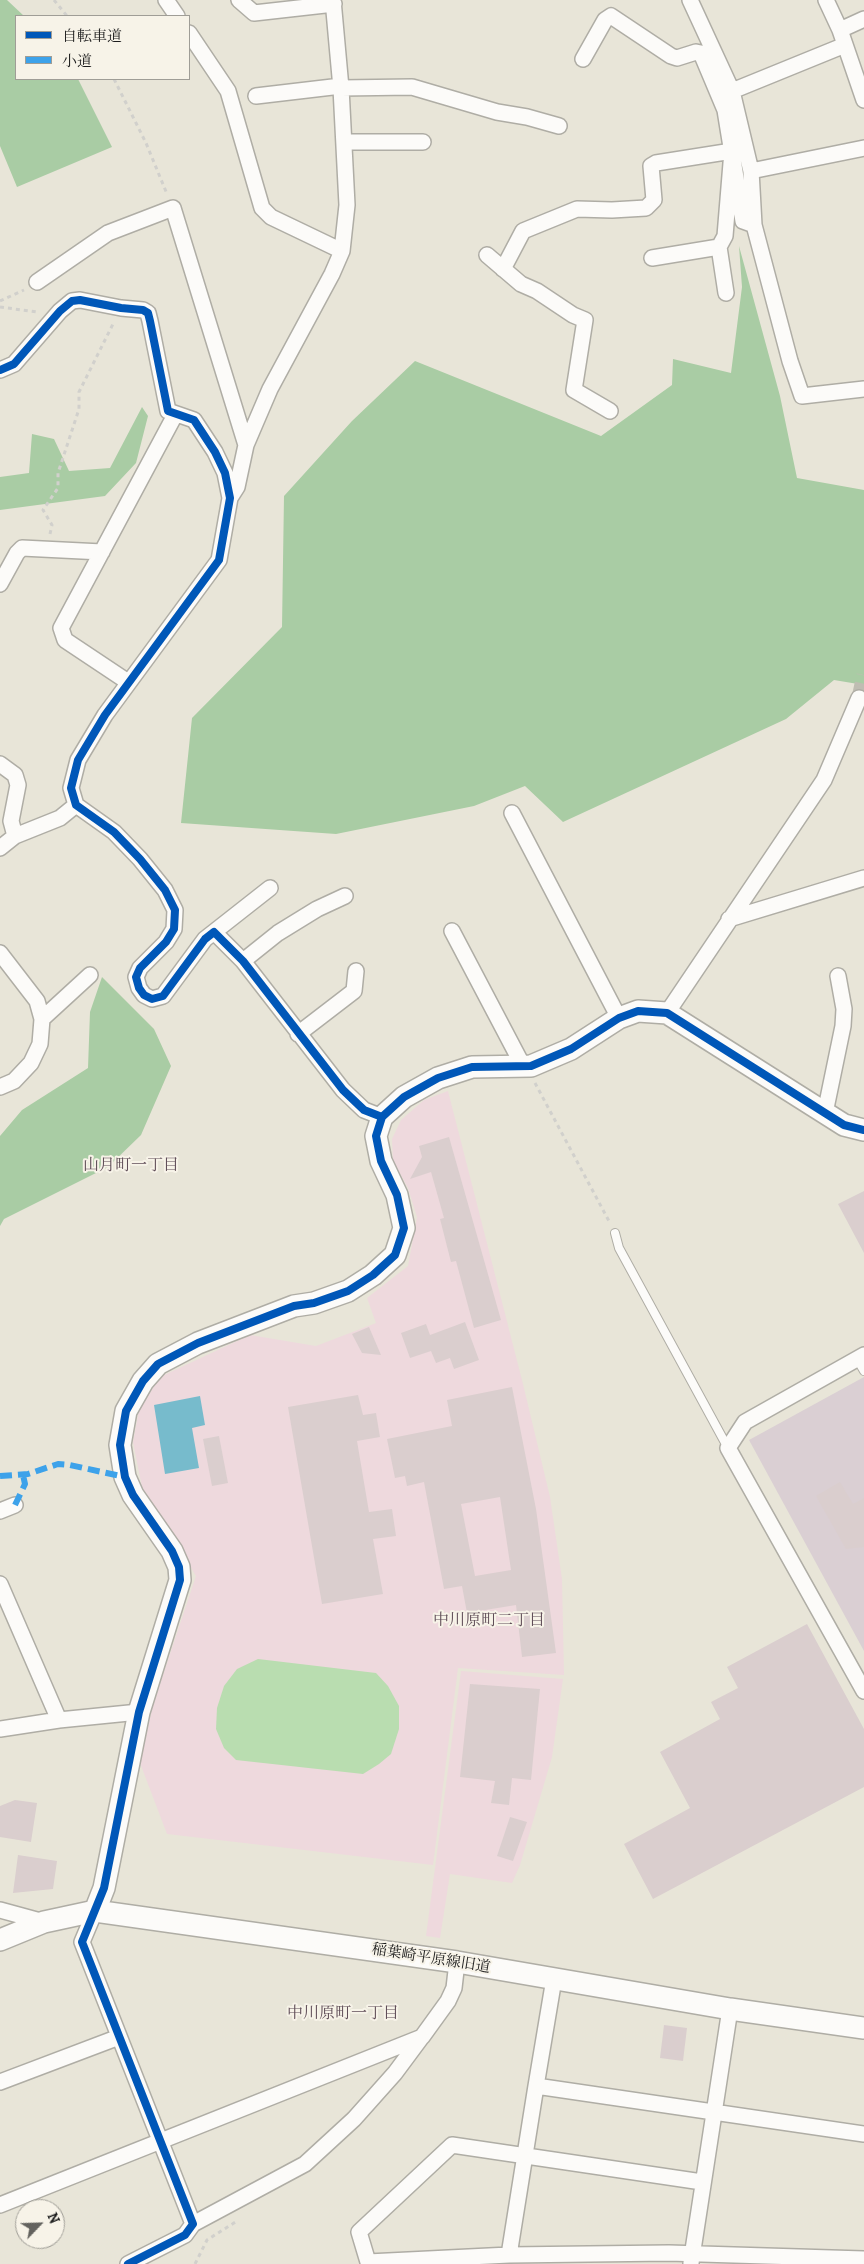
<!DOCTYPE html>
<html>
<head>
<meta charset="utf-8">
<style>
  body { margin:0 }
  #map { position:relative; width:864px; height:2264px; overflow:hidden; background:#e8e5d8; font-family:Alegreya,"Noto Serif JP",serif }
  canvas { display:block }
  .legend { position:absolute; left:15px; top:15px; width:175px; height:65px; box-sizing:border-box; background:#f7f3e8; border:1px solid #9f9d96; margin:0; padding:6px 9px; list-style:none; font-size:15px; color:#1c1c1c }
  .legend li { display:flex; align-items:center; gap:10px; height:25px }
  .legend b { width:25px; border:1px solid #9f9d96 }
  .north { position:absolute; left:15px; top:2199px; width:50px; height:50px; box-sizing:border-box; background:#f7f3e8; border:1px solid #9f9d96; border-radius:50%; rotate:66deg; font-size:14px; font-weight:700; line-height:20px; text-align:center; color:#1c1c1c }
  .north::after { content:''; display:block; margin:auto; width:18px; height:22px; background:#63625e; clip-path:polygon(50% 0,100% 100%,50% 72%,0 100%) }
</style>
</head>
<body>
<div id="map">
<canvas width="864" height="2264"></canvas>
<ul class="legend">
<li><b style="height:6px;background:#0057b8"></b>自転車道</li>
<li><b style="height:6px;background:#3da2ea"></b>小道</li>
</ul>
<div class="north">N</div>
</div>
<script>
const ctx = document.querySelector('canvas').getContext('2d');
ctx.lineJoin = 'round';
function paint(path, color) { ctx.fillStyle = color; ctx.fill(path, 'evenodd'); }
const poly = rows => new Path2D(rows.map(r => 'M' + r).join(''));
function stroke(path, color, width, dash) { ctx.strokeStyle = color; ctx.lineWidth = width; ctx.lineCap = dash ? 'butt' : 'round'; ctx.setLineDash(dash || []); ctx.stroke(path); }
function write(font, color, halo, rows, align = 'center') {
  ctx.font = font + ' Alegreya,"Noto Serif JP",serif'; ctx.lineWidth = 4; ctx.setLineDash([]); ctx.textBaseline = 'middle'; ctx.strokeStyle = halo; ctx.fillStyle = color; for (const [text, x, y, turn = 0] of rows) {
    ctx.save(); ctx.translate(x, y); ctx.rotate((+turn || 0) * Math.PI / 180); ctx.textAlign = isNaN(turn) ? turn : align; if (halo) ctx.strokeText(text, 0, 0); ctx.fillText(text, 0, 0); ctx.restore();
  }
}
paint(poly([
  [448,1091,523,1384,550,1497,562,1579,564,1675,458,1668,433,1865,167,1834,140,1763,152,1708,196,1576,142,1487,133,1442,139,1410,160,1377,250,1335,316,1346,376,1323,367,1298,408,1266,417,1217,408,1188,393,1161,392,1139,401,1120,424,1100],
  [461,1671,563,1679,552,1757,520,1865,512,1883,450,1874,440,1938,426,1936]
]), '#eed9dd');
paint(poly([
  [864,1377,864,1651,749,1440]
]), '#dacfd3');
paint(poly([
  [258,1659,376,1673,388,1686,399,1706,399,1729,391,1754,379,1764,363,1774,236,1760,224,1748,216,1729,217,1708,224,1686,237,1669]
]), '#b9ddb0');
paint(poly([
  [0,0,7,0,24,16,16,16,16,79,78,79,112,147,17,187,0,146],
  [739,246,780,396,797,478,864,490,864,685,834,680,786,719,563,822,525,786,474,806,336,834,181,823,192,718,282,627,284,496,352,421,415,361,601,436,672,385,673,359,731,373,742,287],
  [142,407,148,416,136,463,105,496,0,510,0,477,29,473,32,434,54,439,69,471,110,468],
  [102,977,154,1029,171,1066,141,1135,108,1167,4,1219,0,1226,0,1136,22,1110,88,1068,90,1012]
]), '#a9cca4');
paint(poly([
  [200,1396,205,1425,192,1428,199,1468,165,1474,154,1405]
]), '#7bc');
paint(poly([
  [449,1137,501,1320,474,1328,456,1261,451,1262,440,1219,444,1218,431,1172,410,1179,422,1157,419,1146],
  [864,1191,864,1253,838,1204],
  [465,1322,479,1360,454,1369,450,1358,436,1363,431,1351,410,1358,401,1333,426,1324,430,1335],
  [369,1327,381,1355,362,1353,352,1334],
  [512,1387,536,1509,556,1653,522,1657,516,1605,467,1613,462,1586,444,1589,424,1482,407,1486,405,1476,395,1478,387,1439,452,1426,447,1400],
  [500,1497,511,1570,475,1576,461,1504],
  [358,1395,363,1415,376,1413,380,1437,357,1441,369,1512,392,1509,396,1536,373,1539,383,1594,322,1604,288,1407],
  [219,1436,228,1483,212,1486,203,1439],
  [840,1482,853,1504,864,1498,864,1547,846,1549,816,1496],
  [807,1624,864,1729,864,1787,653,1899,624,1844,690,1808,660,1752,720,1719,711,1702,738,1688,727,1667],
  [470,1684,540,1689,531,1780,512,1778,509,1805,491,1803,495,1781,460,1777],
  [15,1800,37,1803,31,1842,0,1837,0,1806],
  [510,1817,527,1822,513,1861,497,1856],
  [18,1855,57,1861,53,1889,13,1893],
  [664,2025,687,2028,683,2061,660,2058]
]), '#dacece');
stroke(poly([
  [859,698,864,675]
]), '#bfbdb2', 15, [15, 8]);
const lane = poly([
  [615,1233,619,1248,728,1448],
  [857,1359,864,1371]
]);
const street = poly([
  [166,0,177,16],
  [239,0,254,13,334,4],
  [690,0,732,91,751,171,754,225,790,361,802,396,864,389],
  [826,0,840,30,864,100],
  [840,30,864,19],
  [189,33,228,91,262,208,271,217,342,251],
  [583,59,605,20,611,16,671,56,677,58,696,52,701,53,725,110,743,221,754,225],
  [341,88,412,87,497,112,527,117,559,126],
  [732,91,845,45],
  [256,96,341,86],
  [344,142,423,142],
  [751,171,864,148],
  [487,255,521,284,537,291,573,315,585,320,574,390,610,411],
  [652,258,719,247],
  [503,269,523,231,577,209,612,210,646,208,654,200,651,166,656,163,732,151,725,236,719,247,726,293],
  [37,282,108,233,173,208,246,445,237,487,230,498],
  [0,370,14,364,60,311,72,301,80,300,121,308,143,310,148,313,150,321,168,411,194,420,215,452,225,473,230,498,219,560,105,715,78,760,71,788,76,805,114,832,140,859,165,890,175,910,174,929,166,942,140,968,136,977,139,988,144,995,152,999,163,996,205,939,214,932,243,961,343,1090,364,1110,382,1117],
  [246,445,270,389,332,274,342,251,347,205,341,88,333,0],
  [0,584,17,553,22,548,102,552],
  [128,682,65,640,61,628,175,415],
  [0,764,15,775,18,785,11,821,15,836],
  [512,813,619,1018],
  [0,848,15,836,60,818,76,805],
  [729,919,864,878],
  [452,931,523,1066],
  [214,932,270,888],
  [0,953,37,1001,42,1019,40,1044,31,1063,14,1081,0,1087],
  [243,961,278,933,317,909,345,896],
  [667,1013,824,780,859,698],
  [42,1019,90,975],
  [298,1034,354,991,356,971],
  [825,1113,843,1026,844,1009,838,976],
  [864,1355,745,1422,728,1448,864,1691],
  [0,1511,15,1505],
  [0,1584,59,1720],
  [0,1729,59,1720,139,1712],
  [0,1910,44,1922],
  [95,1911,82,1942,193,2224,185,2235,128,2264],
  [554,1979,536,2086,864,2134],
  [0,2082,119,2037],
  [536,2086,509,2255,669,2253,864,2259],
  [0,2205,422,2037,448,2001,454,1988,457,1962],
  [193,2224,305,2164,354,2119,395,2073,421,2038],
  [509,2255,368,2262,359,2232,452,2145,702,2182],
  [691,2263,730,2009]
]);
const secondary = poly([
  [95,1911,104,1888,139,1712,180,1580,179,1567,172,1551,133,1495,125,1477,120,1445,126,1411,143,1381,158,1364,198,1343,294,1306,314,1303,348,1291,373,1275,395,1255,404,1228,397,1195,381,1161,376,1136,382,1117,404,1097,438,1078,472,1067,531,1066,571,1049,619,1018,638,1011,667,1013,844,1125,864,1130],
  [0,1940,44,1922,95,1911,457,1962,730,2009,864,2028]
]);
stroke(lane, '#afada5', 10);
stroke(street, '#afada5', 18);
stroke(secondary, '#afada5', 24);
stroke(poly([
  [54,0,67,16],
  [114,79,146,143,167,194],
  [0,301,24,290],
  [0,307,37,312],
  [50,534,52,525,43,510,58,488,58,473,79,409,79,392,114,322],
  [535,1083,610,1223],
  [195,2264,207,2240,237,2221]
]), '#d1d0cc', 3, [4, 4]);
stroke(lane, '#fcfbf9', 8);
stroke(street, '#fcfbf9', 15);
stroke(secondary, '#fcfbf9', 21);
stroke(poly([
  [0,1476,28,1474,58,1464,70,1465,125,1477],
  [15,1505,25,1484,23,1475]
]), '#3da2ea', 6, [12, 6]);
stroke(poly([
  [0,370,14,364,60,311,72,301,80,300,121,308,143,310,148,313,150,321,168,411,194,420,215,452,225,473,230,498,219,560,105,715,78,760,71,788,76,805,114,832,140,859,165,890,175,910,174,929,166,942,140,968,136,977,139,988,144,995,152,999,163,996,205,939,214,932,243,961,343,1090,364,1110,382,1117],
  [128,2264,185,2235,193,2224,82,1942,104,1888,139,1712,180,1580,179,1567,172,1551,133,1495,125,1477,120,1445,126,1411,143,1381,158,1364,198,1343,294,1306,314,1303,348,1291,373,1275,395,1255,404,1228,397,1195,381,1161,376,1136,382,1117,404,1097,438,1078,472,1067,531,1066,571,1049,619,1018,638,1011,667,1013,844,1125,864,1130]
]), '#0057b8', 8);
write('15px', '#1c1c1c', '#f7f3e8', [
  ["稲葉崎平原線旧道",431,1959,9]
]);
write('16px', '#604e58', '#f7f3e8', [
  ["山月町一丁目",131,1166],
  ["中川原町二丁目",489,1621],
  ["中川原町一丁目",343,2014]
]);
</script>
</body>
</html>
